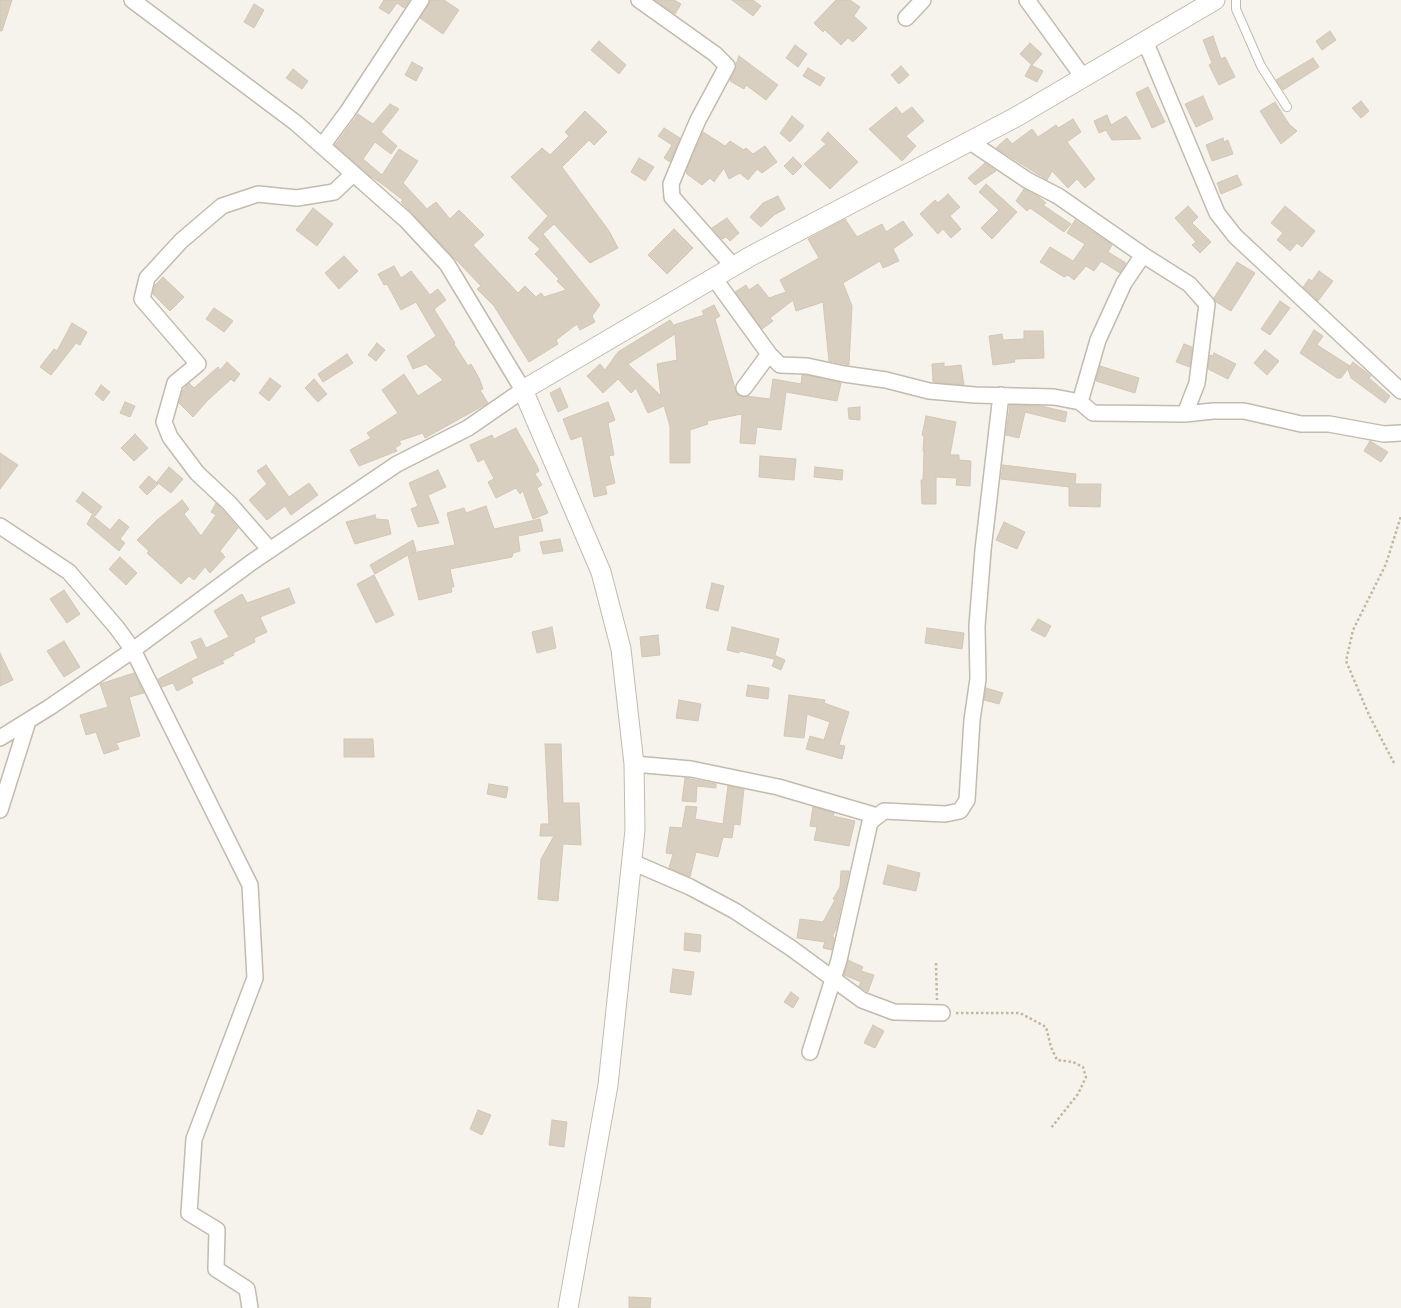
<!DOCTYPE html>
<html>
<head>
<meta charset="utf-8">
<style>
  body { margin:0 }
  canvas { display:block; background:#f6f3ec }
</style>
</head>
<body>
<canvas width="1401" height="1308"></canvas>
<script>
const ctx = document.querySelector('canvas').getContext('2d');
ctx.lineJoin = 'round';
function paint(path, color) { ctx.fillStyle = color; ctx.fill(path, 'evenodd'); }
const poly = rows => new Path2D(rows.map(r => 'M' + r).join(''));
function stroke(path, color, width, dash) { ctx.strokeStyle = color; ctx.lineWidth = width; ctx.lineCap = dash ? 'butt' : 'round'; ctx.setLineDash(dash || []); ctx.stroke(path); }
const building = poly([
  [0,0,12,0,2,31,0,31,0,0],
  [384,0,410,0,404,8,397,3,389,14,379,8,384,0],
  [430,0,444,0,459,10,443,34,420,18,430,0],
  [655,0,674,0,681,4,675,14,655,0],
  [732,0,753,0,761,6,753,16,732,0],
  [836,0,850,0,860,7,854,16,867,28,853,42,848,38,841,45,825,30,823,32,814,23,836,0],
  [254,4,264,10,254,28,244,22,254,4],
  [1330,31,1336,40,1322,50,1316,41,1330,31],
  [1213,36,1221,59,1225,57,1235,77,1219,85,1209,65,1212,63,1203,40,1213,36],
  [599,41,626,65,619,74,591,50,599,41],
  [1030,43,1042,54,1032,65,1020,54,1030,43],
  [795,45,807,54,798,67,786,58,795,45],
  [739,56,778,85,766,100,746,85,744,89,730,81,739,56],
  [1313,58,1319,67,1283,90,1276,80,1313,58],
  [412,62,423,68,416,81,405,75,412,62],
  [1031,65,1043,71,1037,82,1025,76,1031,65],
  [901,66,909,75,899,84,891,75,901,66],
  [808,68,825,78,820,86,803,76,808,68],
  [293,69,308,81,302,89,286,78,293,69],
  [1148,87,1165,122,1152,128,1136,93,1148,87],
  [1203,96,1213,119,1196,127,1185,104,1203,96],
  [1361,101,1369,111,1361,118,1352,108,1361,101],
  [1275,102,1289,124,1297,131,1281,144,1260,111,1275,102],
  [390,104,399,109,381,132,397,146,391,154,375,142,363,159,382,175,399,149,418,161,403,183,427,209,436,202,450,219,459,210,484,235,473,245,518,293,525,286,536,297,541,293,544,297,566,290,557,281,559,279,535,254,540,249,528,238,548,216,511,177,542,148,550,155,569,136,565,132,585,111,607,132,594,145,589,140,562,167,609,231,618,248,590,263,554,224,543,234,600,305,592,316,595,322,580,330,577,324,556,340,558,344,529,362,494,306,477,289,481,286,401,202,403,200,378,181,380,178,378,181,370,176,335,145,358,114,373,124,390,104],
  [896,107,902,114,912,107,924,121,906,136,916,146,902,161,869,129,896,107],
  [1107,115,1111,125,1126,116,1141,139,1112,140,1106,130,1099,133,1094,121,1107,115],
  [792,116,804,126,790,142,780,133,792,116],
  [1073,119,1081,132,1067,142,1095,179,1085,188,1077,179,1068,188,1052,171,1047,180,996,148,1007,138,1012,144,1032,129,1038,137,1056,125,1058,128,1073,119],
  [664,128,680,138,670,162,664,158,672,145,658,136,664,128],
  [703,132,725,146,730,141,744,150,746,148,753,154,765,146,777,162,762,173,757,169,748,180,740,173,729,179,724,168,714,182,710,178,702,185,687,174,686,171,703,132],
  [828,132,858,162,830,189,804,164,826,144,821,140,828,132],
  [1223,138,1224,142,1228,140,1233,154,1212,161,1206,145,1223,138],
  [793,157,802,166,793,175,784,166,793,157],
  [639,158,654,167,645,181,631,172,639,158],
  [985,163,996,171,975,185,968,178,985,163],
  [1237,175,1242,185,1221,194,1217,183,1237,175],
  [986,184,1017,212,992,239,981,228,999,210,979,192,986,184],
  [1024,189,1039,197,1046,203,1043,205,1071,224,1064,232,1030,208,1027,211,1016,201,1024,189],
  [948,194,960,207,950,216,961,229,951,238,943,229,938,234,920,214,935,200,938,203,948,194],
  [778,196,785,209,774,215,761,227,750,217,763,203,778,196],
  [1188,206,1198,217,1192,223,1211,242,1200,253,1192,245,1196,242,1175,218,1188,206],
  [1285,206,1315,231,1302,247,1297,243,1290,251,1277,240,1283,233,1271,223,1285,206],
  [313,208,333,224,317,246,296,230,313,208],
  [727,218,739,233,730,241,726,237,722,239,712,228,727,218],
  [845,219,857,237,882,224,886,232,903,221,913,235,893,249,899,261,883,268,880,261,843,283,852,306,849,365,829,361,823,302,796,311,793,300,770,318,773,321,762,329,735,292,746,285,749,290,758,284,769,298,786,292,780,280,819,258,808,239,845,219],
  [1075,220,1112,245,1108,252,1126,263,1120,273,1101,261,1094,271,1086,266,1074,280,1068,275,1064,277,1040,262,1050,247,1073,261,1085,244,1067,233,1075,220],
  [674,229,693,248,667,274,648,255,674,229],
  [344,256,358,271,339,289,325,273,344,256],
  [1237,262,1255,273,1231,311,1216,302,1214,298,1237,262],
  [394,266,401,278,411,271,430,295,438,289,446,300,434,309,455,343,454,344,468,366,471,364,479,378,483,389,480,390,488,403,425,438,423,433,399,441,401,444,395,448,397,451,359,466,350,450,371,438,367,433,398,413,382,390,404,374,418,396,443,380,426,364,413,369,407,356,436,336,416,302,401,310,387,284,384,285,378,274,394,266],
  [1319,271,1333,281,1318,301,1303,287,1309,279,1312,281,1319,271],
  [163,277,184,297,170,311,153,294,155,285,163,277],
  [1280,301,1290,308,1270,335,1261,329,1280,301],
  [714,305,720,316,715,319,737,395,770,399,773,379,801,384,802,375,806,375,841,383,837,401,786,392,781,430,757,427,755,444,740,443,742,414,707,421,708,424,690,430,690,463,670,463,670,426,664,406,648,413,636,388,631,393,618,379,603,393,587,376,600,364,605,370,618,352,670,320,675,327,674,325,704,315,702,311,714,305],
  [675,334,677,360,657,364,661,396,628,364,675,334],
  [214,308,233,321,224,332,206,319,214,308],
  [72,323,87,332,80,345,76,343,51,375,40,367,54,349,57,351,72,323],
  [1314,330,1323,336,1317,345,1350,366,1341,378,1337,378,1300,353,1314,330],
  [1024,331,1043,331,1044,358,1014,359,1015,362,993,365,989,336,1002,334,1003,340,1024,339,1024,331],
  [377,343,385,350,376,361,368,355,377,343],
  [1184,344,1192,347,1190,367,1176,362,1184,344],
  [1265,350,1279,361,1267,375,1254,363,1265,350],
  [1214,353,1236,364,1228,379,1208,369,1210,355,1213,356,1214,353],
  [347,354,353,363,323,382,318,374,347,354],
  [227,362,240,374,234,382,231,379,207,401,193,417,179,403,183,390,189,383,194,388,218,367,220,370,227,362],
  [1353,362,1371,376,1369,378,1390,396,1385,403,1351,378,1348,369,1353,362],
  [944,363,944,367,961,365,964,385,933,382,932,364,944,363],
  [1100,366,1139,378,1135,393,1096,381,1100,366],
  [270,378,281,386,269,401,259,393,270,378],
  [314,379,327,394,318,402,305,388,314,379],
  [101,385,110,392,103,401,95,394,101,385],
  [560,388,568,407,558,412,550,393,560,388],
  [125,402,135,406,130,417,120,413,125,402],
  [608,402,615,420,608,423,614,455,609,456,615,483,605,486,607,494,594,497,582,436,571,440,563,419,608,402],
  [1010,405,1041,406,1067,412,1065,422,1025,412,1019,438,1006,435,1010,405],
  [860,407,860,420,849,419,848,408,860,407],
  [926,416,956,422,950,455,959,455,959,460,971,461,970,486,956,485,957,478,936,477,936,504,922,504,921,480,923,480,924,451,923,451,924,436,922,435,926,416],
  [516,428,537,466,539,471,535,474,542,485,537,488,548,513,533,519,523,491,520,494,516,488,496,498,488,482,494,479,484,459,478,462,470,445,492,435,494,439,516,428],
  [135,434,148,448,134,461,121,448,135,434],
  [1370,441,1388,452,1381,462,1364,451,1370,441],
  [0,453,18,465,0,489,0,453],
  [760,456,796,459,794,480,759,477,760,456],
  [266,465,289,497,309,483,318,495,291,515,285,506,267,520,249,500,267,484,257,471,266,465],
  [1003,465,1076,474,1075,484,1101,484,1100,507,1069,506,1069,487,1001,479,1003,465],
  [169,467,183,479,171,493,157,482,169,467],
  [815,467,843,470,842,480,814,477,815,467],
  [438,470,446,487,428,495,439,523,418,527,411,509,418,506,409,483,438,470],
  [149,476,158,484,147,495,139,487,149,476],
  [83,492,102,507,95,516,76,501,83,492],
  [182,500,189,509,184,514,201,536,216,515,211,512,216,503,238,528,220,551,225,557,210,573,205,567,194,580,189,576,181,584,147,553,149,551,137,540,157,520,182,500],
  [486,506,494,529,540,519,543,531,518,536,520,551,513,553,512,557,450,569,454,587,451,587,452,592,419,600,408,555,375,574,370,565,413,540,416,551,412,553,455,545,447,513,464,508,466,513,486,506],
  [92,515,110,530,119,519,129,527,120,539,125,543,119,551,87,524,92,515],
  [375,515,376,519,388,520,391,534,355,544,346,522,375,515],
  [1004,522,1025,532,1017,549,996,540,1004,522],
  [560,539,563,551,543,554,540,542,560,539],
  [120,557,137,573,126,585,109,569,120,557],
  [374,575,394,615,376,623,357,584,374,575],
  [712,583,724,586,718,611,706,608,712,583],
  [289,588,295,603,260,617,267,632,254,638,255,642,233,653,234,655,222,661,224,663,191,678,193,683,177,691,173,683,162,687,158,679,198,658,191,642,201,638,206,648,229,637,214,611,242,594,247,603,289,588],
  [64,590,80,614,67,623,50,599,64,590],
  [1038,619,1051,626,1045,637,1031,630,1038,619],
  [552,627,556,648,537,653,532,632,552,627],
  [732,627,779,639,774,659,740,651,739,653,727,650,732,627],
  [927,628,964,633,962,649,925,643,927,628],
  [658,635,660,655,642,657,640,637,658,635],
  [64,641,80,667,64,677,47,651,64,641],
  [0,653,13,680,0,686,0,653],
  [776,656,785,660,781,670,772,666,776,656],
  [134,673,144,693,129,697,140,736,116,743,119,749,104,754,96,732,86,735,80,715,108,707,100,684,134,673],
  [748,685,769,688,768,699,746,696,748,685],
  [986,688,1003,693,999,704,984,700,986,688],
  [789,695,825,700,824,703,849,712,839,745,845,746,842,759,806,749,810,736,824,740,830,722,807,714,804,738,784,736,789,695],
  [679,700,701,704,698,721,676,718,679,700],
  [344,739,373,739,374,757,344,757,344,739],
  [545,744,561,744,563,803,579,803,581,845,563,844,558,901,538,899,541,859,554,836,540,836,541,824,549,824,545,744],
  [685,778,716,784,716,788,697,786,696,802,682,801,685,778],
  [489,784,508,787,506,798,487,794,489,784],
  [728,786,744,789,740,825,734,824,732,838,723,837,718,857,696,852,690,877,669,868,673,854,666,853,670,827,682,828,686,806,697,807,695,819,723,824,728,786],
  [813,807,834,813,833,816,855,821,849,846,814,840,817,827,810,826,813,807],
  [888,865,920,873,916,891,883,884,888,865],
  [841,871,849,871,836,929,832,937,834,937,832,950,823,948,825,942,797,938,800,919,823,922,835,900,833,899,840,887,841,871],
  [685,933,701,935,700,952,684,950,685,933],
  [848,960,863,967,861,971,874,975,868,992,859,986,861,982,844,975,848,960],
  [673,969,694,972,691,995,670,992,673,969],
  [791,992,799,998,793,1008,784,1002,791,992],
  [873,1025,884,1031,875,1048,864,1043,873,1025],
  [478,1110,491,1115,482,1135,470,1129,478,1110],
  [552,1120,567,1122,564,1147,549,1145,552,1120],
  [629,1297,651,1298,650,1308,629,1308,629,1297]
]);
paint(building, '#d8cfc1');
stroke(building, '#d3c7b4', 1);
const service = poly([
  [1236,0,1236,9,1261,66,1287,107]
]);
const minor = poly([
  [639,0,715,54,727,66,698,120,685,150,671,184,672,197,733,266],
  [1027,0,1083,77],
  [906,18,923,0],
  [1145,41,1217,213,1235,236,1401,391],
  [969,141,1027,180,1058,196,1143,255,1124,283,1098,340,1080,402],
  [322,146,348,111,421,0],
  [1143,255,1189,284,1207,304,1197,383,1185,414],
  [714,278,769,354,744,388],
  [769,354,780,365,807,366,844,374,886,380,929,391,975,395,1054,397,1080,402,1093,413,1185,414,1213,411,1244,411,1301,424,1329,424,1384,434,1401,433],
  [0,526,69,572,117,628,133,650,250,885,255,978,194,1139,189,1213,217,1230,216,1269,247,1289,250,1308],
  [270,550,229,503,197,473,170,437,164,422,175,383,198,364,142,299,147,278,181,241,222,206,258,194,297,198,334,192,353,174],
  [0,738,50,707,133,650,252,562,397,464,468,428,523,390,447,264,406,220,296,123,132,0],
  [634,764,691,769,778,787,877,816],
  [0,810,28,721],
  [632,862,690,887,735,911,791,948,862,1000,894,1012,942,1013],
  [810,1052,839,960,870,822,884,811,945,814,960,811,967,800,972,720,978,679,977,626,983,550,1001,395]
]);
const tertiary = poly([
  [568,1308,608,1085,635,830,634,764,621,649,601,572,523,390,751,256,1016,117,1215,0]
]);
stroke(service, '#c2bbae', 10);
stroke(minor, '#c2bbae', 18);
stroke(tertiary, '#c2bbae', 21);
stroke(poly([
  [1394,763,1369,715,1346,661,1353,630,1386,564,1401,516],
  [936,963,937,1000],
  [956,1013,1020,1013,1046,1027,1051,1047,1057,1060,1073,1062,1083,1067,1086,1077,1078,1094,1051,1128]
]), '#c4b79f', 2.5, [2.5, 2.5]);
stroke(service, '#fff', 8);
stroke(minor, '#fff', 15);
stroke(tertiary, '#fff', 19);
</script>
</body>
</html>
